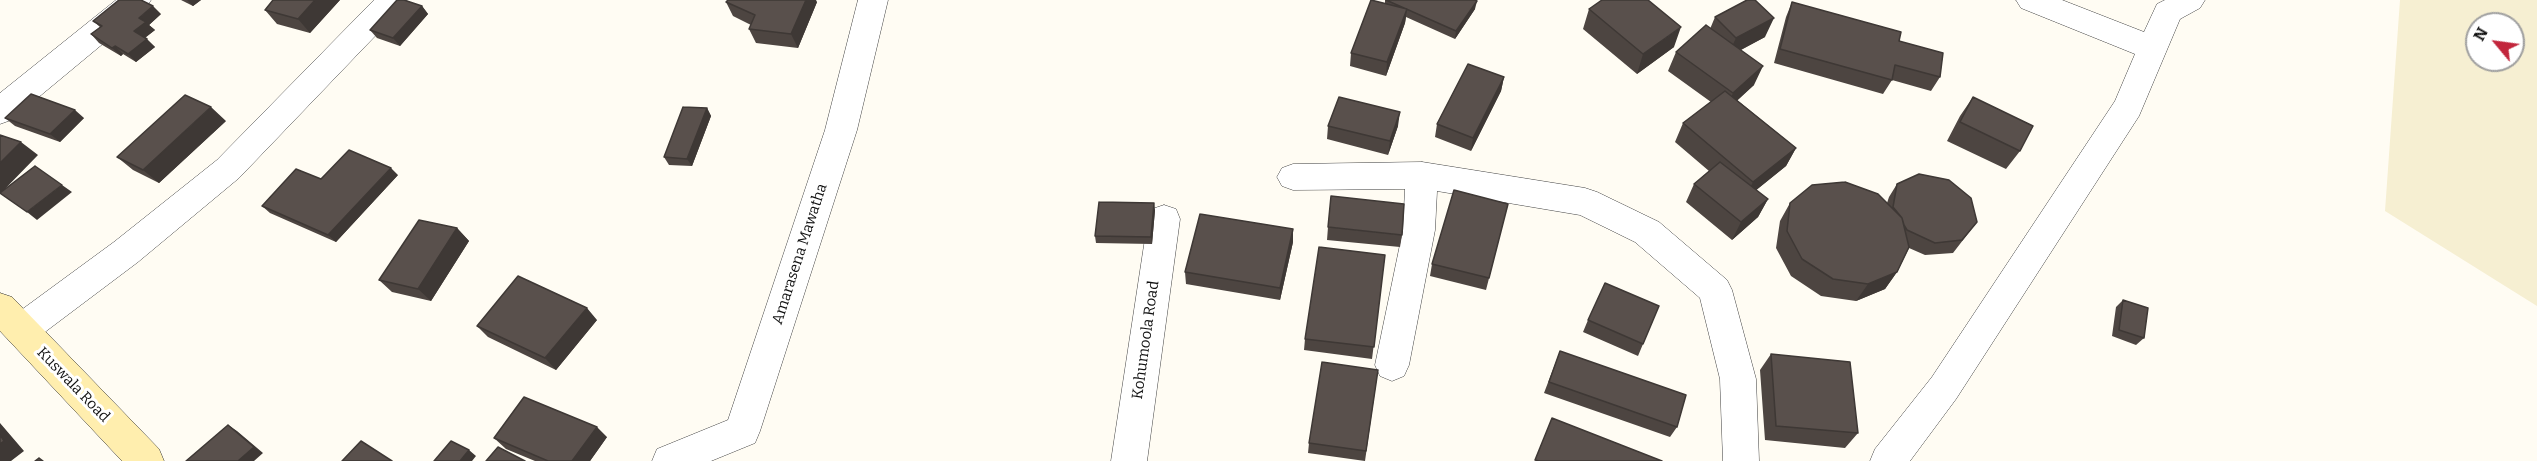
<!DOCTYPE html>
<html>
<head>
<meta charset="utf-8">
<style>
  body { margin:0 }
  #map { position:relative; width:2537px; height:461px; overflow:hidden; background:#fffcf3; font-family:Bitter,serif }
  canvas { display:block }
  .north { position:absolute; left:2465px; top:12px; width:60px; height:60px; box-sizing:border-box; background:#fff; border:2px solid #9f9f9f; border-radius:50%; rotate:299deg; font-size:16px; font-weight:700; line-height:24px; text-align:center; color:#101010 }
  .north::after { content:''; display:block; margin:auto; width:21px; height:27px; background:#c2263c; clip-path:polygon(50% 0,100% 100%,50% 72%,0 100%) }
</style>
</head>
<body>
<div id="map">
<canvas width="2537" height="461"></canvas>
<div class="north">N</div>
</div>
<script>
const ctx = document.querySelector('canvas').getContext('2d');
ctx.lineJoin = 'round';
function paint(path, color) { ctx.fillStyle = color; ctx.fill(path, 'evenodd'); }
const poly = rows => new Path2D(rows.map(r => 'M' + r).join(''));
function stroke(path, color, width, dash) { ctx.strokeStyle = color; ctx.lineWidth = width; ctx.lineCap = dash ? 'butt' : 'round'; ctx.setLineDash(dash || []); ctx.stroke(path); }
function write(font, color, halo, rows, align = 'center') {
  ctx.font = font + ' Bitter,serif'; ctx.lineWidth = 6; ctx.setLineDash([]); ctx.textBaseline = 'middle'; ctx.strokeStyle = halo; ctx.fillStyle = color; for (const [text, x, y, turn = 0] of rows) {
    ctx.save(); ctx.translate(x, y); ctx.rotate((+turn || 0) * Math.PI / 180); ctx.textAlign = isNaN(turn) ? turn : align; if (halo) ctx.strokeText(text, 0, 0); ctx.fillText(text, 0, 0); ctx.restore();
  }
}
paint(poly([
  [2400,0,2537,0,2537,306,2385,211],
  [2477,24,2513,24,2513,60,2477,60]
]), '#f6efd2');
const street = poly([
  [116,0,151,0,146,8,11,120,0,124,0,93,116,0],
  [374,0,407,0,402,8,239,178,138,262,33,341,21,345,9,341,4,330,9,319,114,242,217,160,374,0],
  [858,0,888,0,857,130,760,431,755,443,711,461,652,461,657,449,728,420,825,130,858,0],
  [2016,0,2062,0,2144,32,2157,4,2165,0,2205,0,2200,8,2180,19,2139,116,1956,399,1910,461,1870,461,1875,449,1932,377,2115,101,2135,54,2021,8,2016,0],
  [1422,162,1585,188,1597,192,1659,222,1727,280,1732,290,1756,379,1759,461,1723,461,1720,379,1700,298,1635,242,1580,215,1437,191,1435,230,1409,365,1404,376,1392,381,1380,376,1375,365,1403,230,1405,189,1293,190,1282,186,1277,177,1282,168,1293,164,1422,162],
  [1164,205,1176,209,1180,219,1147,461,1111,461,1148,219,1152,209,1164,205]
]);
const secondary = poly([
  [0,293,12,297,159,449,164,461,122,461,0,331,0,293]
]);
stroke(street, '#434343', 1);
stroke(secondary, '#323232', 1);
paint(street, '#fff');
paint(secondary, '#ffeeae');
paint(poly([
  [181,0,201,0,193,6],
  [340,0,310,33,277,24,265,10],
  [1385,0,1475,0,1475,9,1455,39,1406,17,1405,23,1386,76,1350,66,1351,53,1385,3],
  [726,2,817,2,798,48,756,43,749,29,751,25,733,16],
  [1792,2,1899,41,1940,77,1931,91,1892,80,1883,94,1774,63,1786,17],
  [422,6,428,14,400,46,377,38,370,30],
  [1589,9,1674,47,1637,74,1583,29],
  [161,14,149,25,155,30,145,38,155,47,136,62,123,54,121,56,99,43,91,34,100,27,93,21],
  [1715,17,1765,37,1741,50,1754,85,1737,100,1796,148,1786,166,1756,190,1768,199,1758,217,1732,240,1686,202,1694,184,1709,171,1675,142,1683,123,1711,102,1668,71,1676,52,1710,29],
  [1504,77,1501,91,1471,151,1435,137,1437,124],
  [1973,97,2020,151,2006,169,1947,141,1960,116],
  [707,108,711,116,692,166,669,165,664,157],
  [5,118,84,118,60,142,15,126],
  [226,121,159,183,133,170,117,157],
  [1328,126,1398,126,1388,155,1327,139],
  [398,175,336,242,270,213,262,206],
  [1897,184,1977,222,1953,253,1925,255,1909,248,1897,272,1885,289,1856,301,1821,296,1791,276,1776,248,1780,221,1790,203,1887,203,1889,197],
  [1508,204,1486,290,1430,276,1432,264],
  [1155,210,1152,244,1096,243,1095,236],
  [1328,227,1402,235,1400,247,1327,240],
  [457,228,469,241,431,301,392,292,379,280],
  [1293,242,1280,300,1186,284,1185,272],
  [1385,255,1372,359,1304,350,1305,339],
  [2123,300,2144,338,2136,345,2112,336,2116,307],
  [597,320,556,370,488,337,477,326],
  [1588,320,1643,344,1638,356,1583,332],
  [1560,351,1677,427,1670,437,1544,393],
  [1771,354,1858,433,1845,448,1765,440,1760,370],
  [1378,370,1365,461,1308,453,1309,443],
  [607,437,590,461,535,461,506,449,494,438]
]), '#4d4541');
paint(poly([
  [187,0,201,0,193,6],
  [315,0,340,0,310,33,298,19],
  [806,0,816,0,817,2,798,48,791,34],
  [1477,1,1475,9,1455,39,1456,31],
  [153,6,161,14,149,25,155,30,143,39,134,31,139,18],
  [422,6,428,14,400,46,393,38],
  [1407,9,1405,23,1386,76,1387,62],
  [1774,18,1765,37,1727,57,1736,38],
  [1681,27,1674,47,1637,74,1643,54],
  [147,39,155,47,136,62,128,54],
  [115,46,123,54,121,56,112,48],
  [1763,66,1754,85,1725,112,1733,93],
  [1504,77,1501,91,1471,151,1473,138],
  [211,107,226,121,159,183,143,170],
  [707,108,711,116,692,166,687,159],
  [75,110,84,118,60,142,50,134],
  [1400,112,1398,126,1388,155,1390,141],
  [21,142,38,155,0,194,0,163],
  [1796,148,1786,166,1744,200,1753,182],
  [391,168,398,175,336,242,328,235],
  [62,185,72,192,37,220,27,212],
  [1768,199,1758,217,1732,240,1741,222],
  [1154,203,1155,210,1152,244,1151,237],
  [457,228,469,241,431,301,418,289],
  [1293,229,1293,242,1280,300,1280,288],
  [1897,272,1885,289,1856,301,1868,284],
  [587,308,597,320,556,370,545,358],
  [0,423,24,451,11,461,0,461],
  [228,425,237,431,263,453,254,461,238,461],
  [597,427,607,437,590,461,572,461],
  [469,450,476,456,472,461,460,461]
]), '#3e3835');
const building = poly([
  [119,0,141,0,153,6,139,18,146,22,134,31,147,39,128,54,115,46,112,48,91,34,102,26,93,21,119,0],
  [273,0,315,0,298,19,265,10,273,0],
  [397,0,404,0,422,6,393,38,370,30,397,0],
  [728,0,806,0,791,34,749,29,755,15,726,2,728,0],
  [1371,0,1407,9,1387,62,1351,53,1371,0],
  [1386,0,1475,0,1477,1,1456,31,1386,0],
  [1602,0,1648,0,1681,27,1643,54,1589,9,1602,0],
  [1747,0,1755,0,1774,18,1736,38,1715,17,1747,0],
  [1792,2,1901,32,1899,41,1943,53,1940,77,1895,65,1892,80,1780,49,1792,2],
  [1706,25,1763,66,1733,93,1676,52,1706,25],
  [1468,64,1504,77,1473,138,1437,124,1468,64],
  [1725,91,1796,148,1753,182,1683,123,1725,91],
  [31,94,75,110,50,134,5,118,31,94],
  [185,95,211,107,143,170,117,157,185,95],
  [1339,97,1400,112,1390,141,1328,126,1339,97],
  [1973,97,2033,126,2020,151,1960,122,1973,97],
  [683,107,707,108,687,159,664,157,683,107],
  [0,135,21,142,0,163,0,135],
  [349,150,391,168,328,235,262,206,296,169,321,179,349,150],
  [1720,162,1768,199,1741,222,1694,184,1720,162],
  [35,166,62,185,27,212,0,193,35,166],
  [1919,174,1949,180,1971,198,1977,222,1962,240,1935,243,1907,230,1904,225,1902,218,1893,207,1897,184,1919,174],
  [1845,182,1878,194,1902,218,1909,247,1897,272,1868,284,1833,279,1802,259,1787,231,1790,203,1812,185,1845,182],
  [1454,190,1508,204,1489,278,1432,264,1454,190],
  [1331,196,1404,204,1402,235,1328,227,1331,196],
  [1099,202,1154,203,1151,237,1095,236,1099,202],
  [1200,214,1293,229,1280,288,1185,272,1200,214],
  [419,220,457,228,418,289,379,280,419,220],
  [1319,247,1385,255,1374,347,1305,339,1319,247],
  [518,276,587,308,545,358,477,326,518,276],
  [1605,283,1659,306,1643,344,1588,320,1605,283],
  [2123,300,2148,308,2144,338,2119,330,2123,300],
  [1560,351,1686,395,1677,427,1549,382,1560,351],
  [1771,354,1850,362,1858,433,1776,426,1771,354],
  [1322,362,1378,370,1366,451,1309,443,1322,362],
  [524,397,597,427,572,461,548,461,494,438,524,397],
  [1552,418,1662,461,1539,461,1535,460,1552,418],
  [228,425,254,447,238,461,186,461,228,425],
  [0,435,4,441,0,444,0,435],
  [361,441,392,461,342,461,361,441],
  [451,441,469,450,460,461,434,461,451,441],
  [498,447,525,461,486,461,498,447],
  [39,458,43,461,35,461,39,458]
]);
paint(building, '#59504c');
stroke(building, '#3e3835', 1.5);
write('15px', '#101010', '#fff', [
  ["Amarasena Mawatha",800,254,-72],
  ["Kohumoola Road",1146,340,-82],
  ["Kuswala Road",73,385,46]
]);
</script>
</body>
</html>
